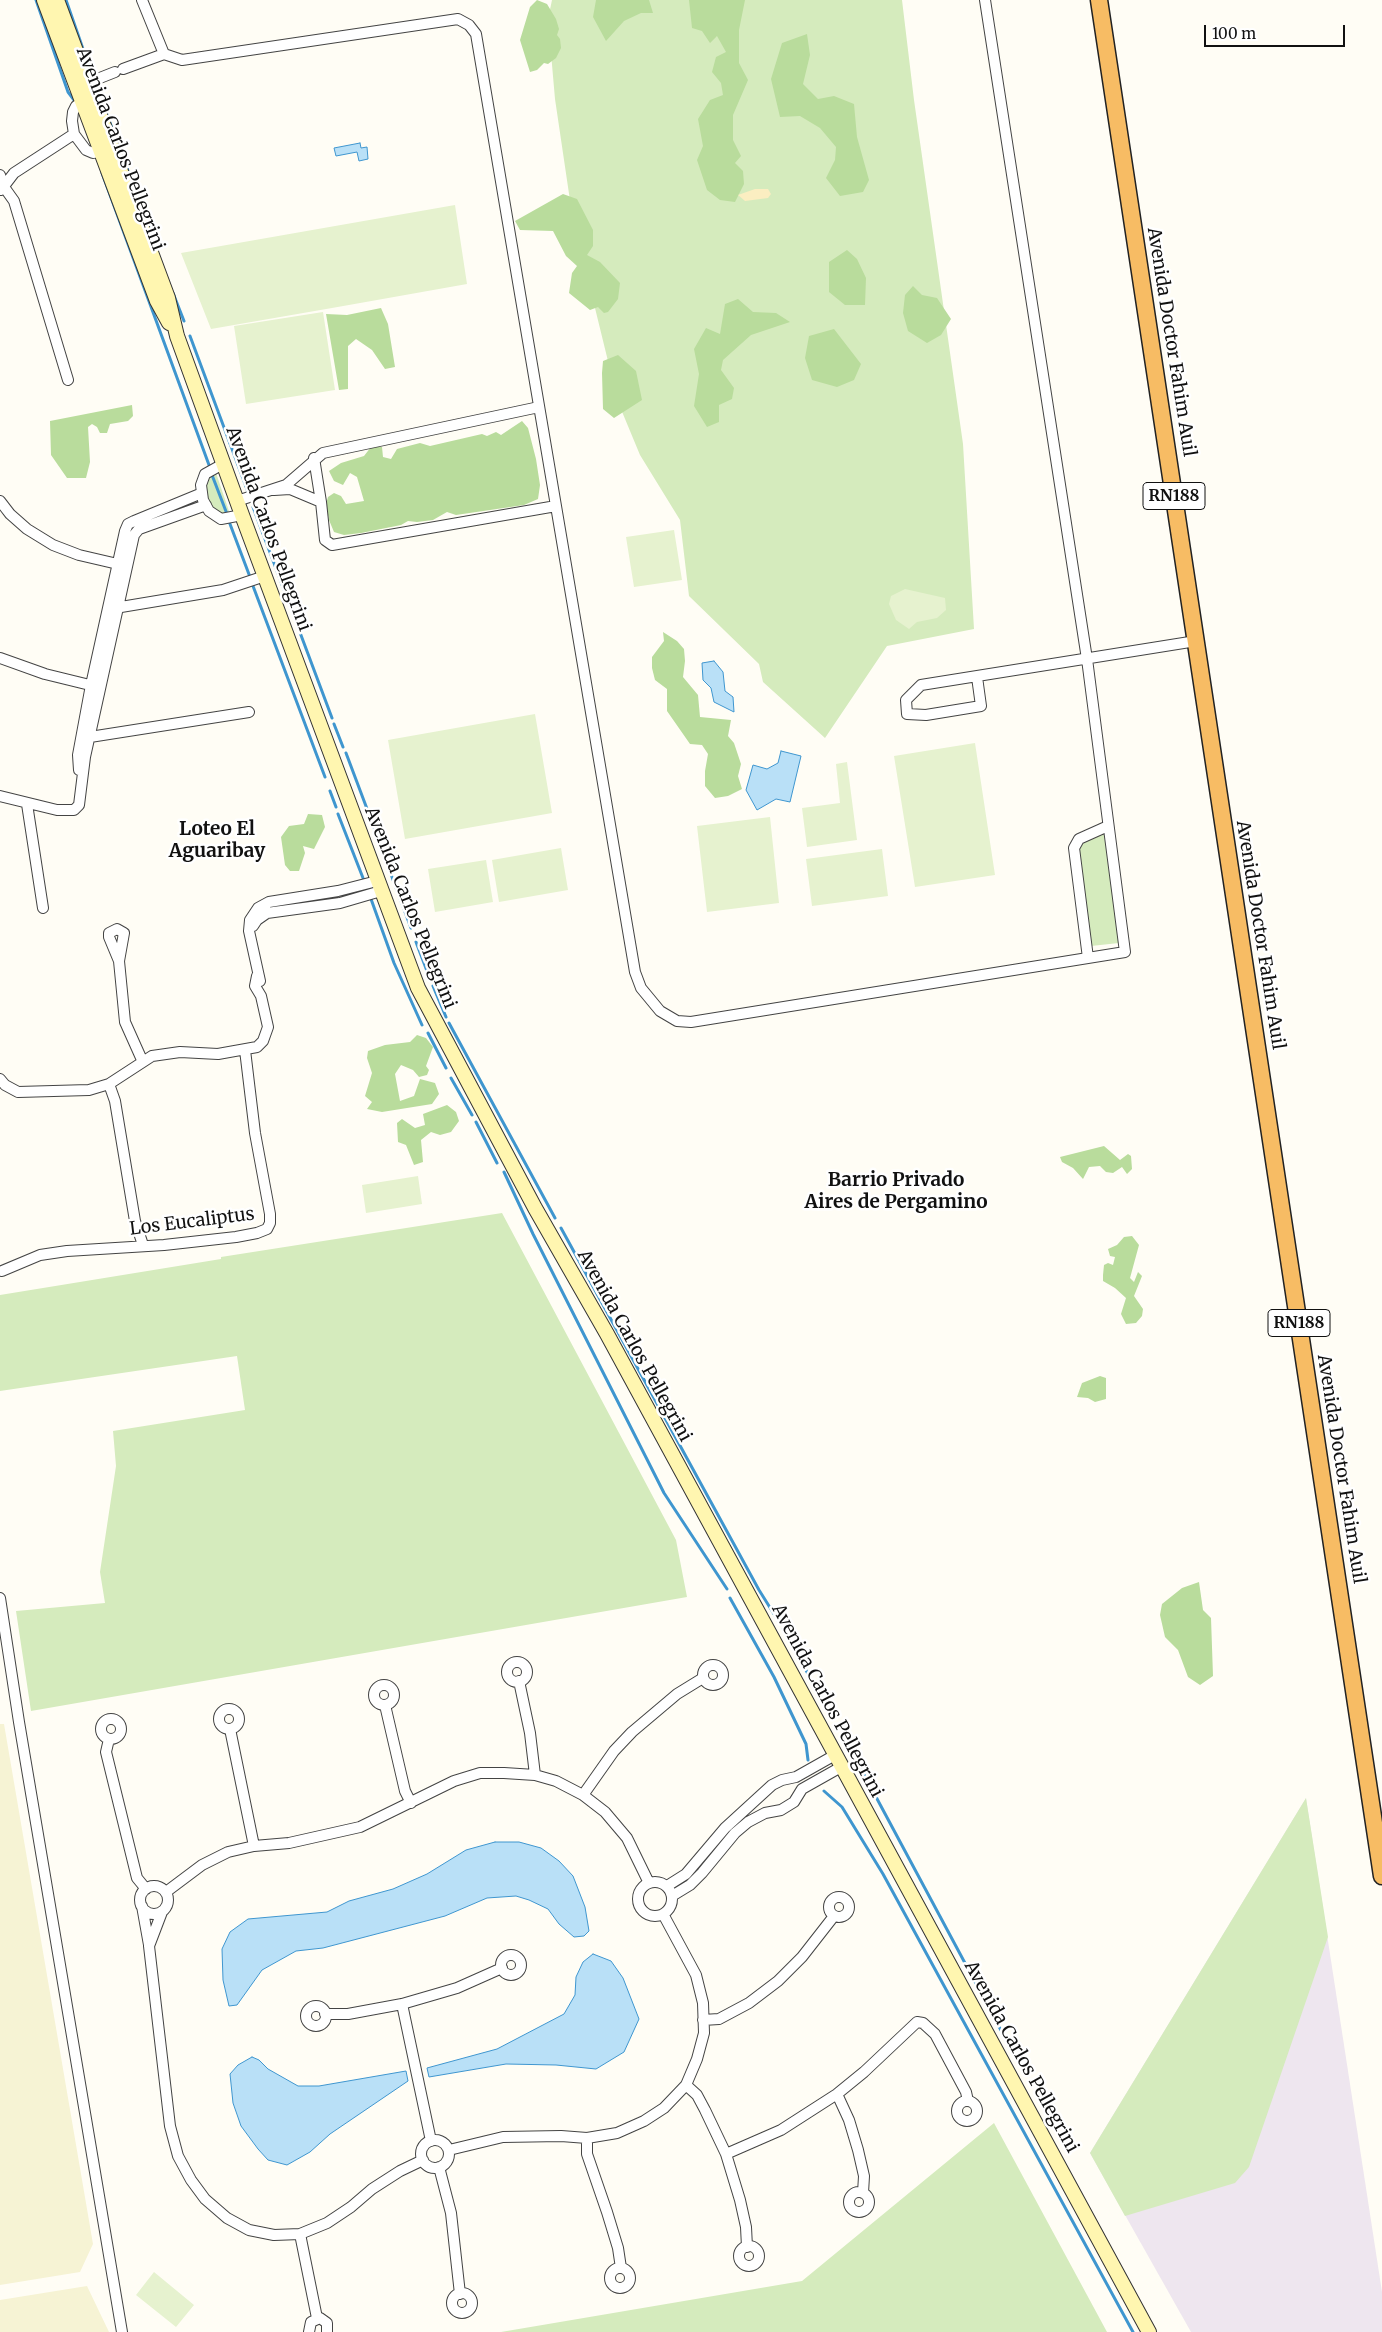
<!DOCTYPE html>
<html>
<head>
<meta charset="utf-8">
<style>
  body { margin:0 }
  #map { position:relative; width:1382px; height:2332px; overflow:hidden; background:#fffdf5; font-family:Merriweather,serif }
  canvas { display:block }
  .scale { position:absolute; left:1204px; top:25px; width:141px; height:22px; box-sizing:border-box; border:2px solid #111; border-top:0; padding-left:6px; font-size:15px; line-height:18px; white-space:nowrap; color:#111; -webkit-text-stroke:4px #fff; paint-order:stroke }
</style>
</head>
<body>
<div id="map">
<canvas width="1382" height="2332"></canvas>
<div class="scale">100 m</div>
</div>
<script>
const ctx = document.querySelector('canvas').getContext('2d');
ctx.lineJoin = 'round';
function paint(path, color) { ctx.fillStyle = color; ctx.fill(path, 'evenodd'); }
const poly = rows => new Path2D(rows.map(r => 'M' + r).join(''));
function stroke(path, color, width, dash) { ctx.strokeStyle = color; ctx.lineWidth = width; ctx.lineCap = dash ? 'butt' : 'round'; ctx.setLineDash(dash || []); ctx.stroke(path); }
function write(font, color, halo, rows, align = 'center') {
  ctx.font = font + ' Merriweather,serif'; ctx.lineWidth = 5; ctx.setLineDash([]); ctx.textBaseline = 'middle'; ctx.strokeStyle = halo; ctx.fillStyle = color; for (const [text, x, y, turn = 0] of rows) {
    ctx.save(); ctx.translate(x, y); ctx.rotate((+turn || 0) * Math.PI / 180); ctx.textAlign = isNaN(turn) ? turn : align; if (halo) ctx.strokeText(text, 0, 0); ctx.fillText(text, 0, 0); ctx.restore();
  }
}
paint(poly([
  [1306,1798,1382,2292,1382,2332,1191,2332,1090,2153]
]), '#eee6ef');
paint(poly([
  [0,1724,4,1724,93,2244,80,2272,0,2285],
  [87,2286,109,2332,0,2332,0,2300]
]), '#f6f3d4');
paint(poly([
  [552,0,902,0,914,100,963,444,974,629,887,646,825,738,763,682,759,664,689,596,680,520,640,455,618,402,572,214,555,99,548,19],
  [216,473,230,514,222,516,210,506,204,490,209,474],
  [1104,834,1119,943,1091,946,1078,851,1081,844],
  [502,1213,676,1540,687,1597,31,1711,16,1611,105,1603,100,1572,116,1466,113,1431,245,1410,237,1356,0,1391,0,1295,221,1259,221,1257],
  [1306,1798,1328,1937,1249,2167,1235,2183,1125,2216,1090,2153],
  [994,2123,1107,2332,501,2332,802,2281]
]), '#d5ebbd');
paint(poly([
  [537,0,547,4,556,19,559,29,557,35,560,39,561,48,556,58,548,64,544,63,537,70,530,72,520,40,530,7],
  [596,0,649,0,653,13,641,13,624,21,606,41,593,17],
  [689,0,745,0,739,30,739,63,748,80,733,115,733,140,741,156,735,163,743,171,744,184,735,202,720,200,707,190,697,160,703,146,698,119,710,100,723,95,721,83,712,72,716,57,726,52,717,36,710,43,702,31,692,28],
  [807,34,810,55,803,84,818,99,834,96,854,104,857,137,869,180,863,192,840,196,826,178,835,160,836,147,820,128,800,116,780,117,771,79,782,43],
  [563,194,577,199,593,230,593,246,587,255,600,262,620,283,618,299,608,312,604,313,598,307,590,310,569,293,572,273,577,266,566,256,553,231,520,230,515,221],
  [847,250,857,259,866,278,865,305,845,305,829,292,829,262],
  [913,286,922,295,937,298,951,319,941,335,927,343,908,331,903,313,905,295],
  [738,299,753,312,776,313,790,322,751,335,723,360,721,370,734,388,732,399,719,405,719,422,707,427,694,406,699,374,694,349,706,328,720,334,725,304],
  [381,308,388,324,395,367,385,369,372,350,356,339,348,346,348,389,339,390,326,314,347,315],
  [834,329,861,364,854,380,837,387,812,380,805,358,809,336],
  [618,355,636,371,642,400,614,418,603,409,602,373,603,361],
  [132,405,133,416,128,421,110,424,107,433,100,433,97,427,92,424,88,427,90,462,86,478,67,478,51,455,50,421],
  [522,421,528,428,536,459,540,485,538,499,524,505,456,515,447,512,433,520,417,522,408,521,401,525,361,533,344,535,334,532,329,520,326,504,328,497,334,493,341,496,346,504,364,501,357,477,350,473,343,485,334,481,329,471,341,463,364,456,371,447,382,447,383,457,391,459,397,449,420,443,430,446,482,434,487,436,496,432,501,435],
  [663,632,677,641,684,649,685,661,683,677,698,695,700,717,731,720,728,736,734,743,741,764,738,776,742,789,728,796,715,798,705,786,705,771,708,754,702,745,690,744,667,711,667,689,655,680,652,668,652,657,664,641],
  [308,814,322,815,325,827,314,849,303,846,305,853,299,871,290,871,285,865,281,837,289,826,304,824],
  [417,1035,426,1038,433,1047,426,1066,429,1070,427,1075,419,1077,413,1070,401,1065,395,1074,400,1101,414,1096,420,1079,435,1083,439,1094,432,1104,382,1112,367,1109,372,1102,365,1096,372,1073,367,1058,368,1051,385,1045,410,1042],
  [447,1105,456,1112,459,1121,451,1132,440,1135,431,1132,421,1140,423,1162,414,1165,406,1145,398,1142,397,1123,402,1119,415,1128,425,1125,423,1114],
  [1104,1146,1120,1160,1128,1154,1131,1156,1132,1169,1127,1174,1122,1167,1113,1173,1106,1172,1100,1166,1089,1167,1083,1179,1073,1168,1062,1162,1060,1157],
  [1132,1236,1139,1245,1130,1278,1134,1282,1138,1272,1142,1276,1134,1296,1143,1309,1142,1316,1136,1323,1126,1324,1121,1314,1126,1298,1115,1288,1103,1281,1103,1275,1104,1265,1108,1263,1113,1265,1115,1257,1110,1256,1108,1249,1117,1245,1124,1237],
  [1100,1376,1106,1378,1106,1399,1095,1402,1088,1398,1077,1397,1082,1383],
  [1199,1582,1203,1610,1211,1618,1213,1676,1200,1685,1188,1677,1178,1650,1165,1637,1160,1615,1162,1604,1182,1588]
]), '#b9dc9c');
paint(poly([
  [755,189,768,189,771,194,768,198,745,201,738,195]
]), '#fbeec1');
paint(poly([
  [455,205,467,284,332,308,211,329,181,253],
  [323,312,335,390,246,404,234,326],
  [674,530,682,580,634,587,626,537],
  [905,589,945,598,946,610,937,618,917,622,909,629,896,620,889,604,891,596],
  [535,714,552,813,405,839,388,740],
  [975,743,995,875,915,887,894,756],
  [847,762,857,840,807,847,802,808,840,803,836,764],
  [770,817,779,903,707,912,697,826],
  [561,848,568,890,499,902,492,860],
  [882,849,888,896,812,906,806,859],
  [486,860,493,902,435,912,428,869],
  [418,1176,422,1204,366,1213,362,1185],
  [154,2272,194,2305,176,2327,136,2295]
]), '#e6f2cf');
const water = poly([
  [360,143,361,148,367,147,368,159,359,161,357,152,336,156,334,148,360,143],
  [714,661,723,672,725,691,733,697,734,712,714,702,711,688,703,680,702,663,714,661],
  [781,751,801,756,790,802,776,799,757,810,746,790,753,765,767,769,778,763,781,751],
  [495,1842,519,1842,541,1848,559,1861,573,1876,585,1907,589,1931,584,1936,574,1937,559,1924,548,1909,529,1900,516,1896,487,1898,445,1916,323,1948,296,1951,262,1970,237,2005,229,2006,223,1980,222,1949,230,1932,248,1919,327,1912,349,1901,393,1889,427,1874,466,1850,495,1842],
  [593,1954,611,1961,623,1978,639,2019,624,2052,596,2069,556,2065,506,2064,429,2077,427,2068,497,2049,564,2014,575,1995,576,1977,583,1962,593,1954],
  [252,2057,259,2060,268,2069,298,2086,319,2086,406,2071,408,2081,330,2134,310,2152,287,2165,268,2160,258,2149,241,2126,233,2103,230,2074,238,2065,252,2057]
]);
paint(water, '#b9e0f7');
stroke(water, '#3f96cf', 1);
stroke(poly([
  [36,0,68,92,74,100],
  [66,0,91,72],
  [97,88,130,176],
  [102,173,209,465],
  [132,182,152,235],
  [155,242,156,244],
  [173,293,184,321],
  [190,336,248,492],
  [212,475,227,514],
  [253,507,332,718],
  [230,524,250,577],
  [253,586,325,777],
  [334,724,343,747],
  [346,753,384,854],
  [330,791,336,807],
  [338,814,363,878],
  [386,861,411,928],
  [371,899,394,963,422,1025],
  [416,942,427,971],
  [433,986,446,1017],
  [449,1023,555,1218],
  [428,1033,446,1068],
  [451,1078,472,1115],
  [476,1122,497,1163],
  [504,1172,533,1234,664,1493,727,1589],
  [561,1228,759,1590,779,1622],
  [730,1598,774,1677,806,1744,808,1760],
  [783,1629,827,1708],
  [845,1739,1011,2049],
  [824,1791,842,1807,883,1874,1133,2332]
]), '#3f96cf', 3);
const minor = poly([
  [142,0,164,54,182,60,458,19,469,25,476,34,635,972,641,988,660,1011,677,1021,691,1022,1125,952,1087,659,985,0],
  [123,69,164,54],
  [82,85,115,72],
  [83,102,76,106,73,112,72,121,74,134,86,150,93,153,107,150],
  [0,175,4,187,14,201,68,380],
  [1,190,14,173,74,134],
  [314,458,321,502],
  [223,464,205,474,201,485,203,500,209,511,221,519,242,515],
  [274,490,290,489,321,502,325,540,332,545,556,506],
  [0,501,10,514,27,529,53,545,79,555,122,565],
  [237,501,286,485,323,453,539,407],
  [115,608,223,590,265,576],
  [0,658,45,674,98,687],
  [977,677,981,706,926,715,907,714,906,700,921,685,1196,641],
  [90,737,249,712],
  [79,770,78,755,91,685,125,531,128,524,134,521,202,493],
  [0,796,57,810,74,810,79,805,85,757,134,535,139,529,206,505],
  [27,804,43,908],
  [253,926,257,920,267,913,340,903,381,891],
  [1088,958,1074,848,1079,839,1108,826],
  [119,961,109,937,109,933,117,929,124,933,119,961,125,1022,142,1060],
  [260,981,249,931,250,920,258,908,269,902,338,891,377,881],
  [0,1079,5,1085,18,1092,89,1090,109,1084,152,1056,180,1052,218,1054,257,1047,263,1041,268,1027,261,996,255,986,257,976],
  [109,1084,115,1101,135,1221,143,1245],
  [2,1271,40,1255,67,1251,164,1245,236,1237,257,1233,267,1229,270,1223,270,1214,255,1133,245,1050],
  [0,1598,19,1722,122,2332],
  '507 1672a10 10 0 1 1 20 0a10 10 0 1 1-20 0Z',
  '703 1675a10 10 0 1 1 20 0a10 10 0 1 1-20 0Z',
  [519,1681,530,1733,535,1775],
  '374 1695a10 10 0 1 1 20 0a10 10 0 1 1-20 0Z',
  [385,1705,405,1791,411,1803],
  '219 1719a10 10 0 1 1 20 0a10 10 0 1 1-20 0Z',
  '101 1729a10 10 0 1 1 20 0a10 10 0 1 1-20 0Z',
  [230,1729,254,1846],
  [109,1739,106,1752,137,1878,146,1889],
  [583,1795,614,1751,632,1732,677,1694,703,1678],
  '638 1899a17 17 0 1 1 34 0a17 17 0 1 1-34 0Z',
  [667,1886,686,1874,725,1828,772,1785,782,1780,796,1777,835,1755],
  '140 1900a14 14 0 1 1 28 0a14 14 0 1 1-28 0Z',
  [166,1892,202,1865,228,1852,254,1846,289,1843,360,1827,454,1781,480,1773,504,1773,535,1775,556,1781,583,1795,605,1812,627,1838,649,1883],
  [672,1896,690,1885,702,1873,735,1833,748,1822,765,1813,781,1810,794,1802,802,1789,841,1767],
  '829 1907a10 10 0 1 1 20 0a10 10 0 1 1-20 0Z',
  [142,1906,149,1945],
  [162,1912,149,1946,170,2126,178,2156,191,2180,205,2199,227,2218,249,2230,274,2235,300,2234,327,2223,351,2207,372,2189,400,2171,423,2160],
  '501 1965a10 10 0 1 1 20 0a10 10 0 1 1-20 0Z',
  [402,2004,431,2141],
  '306 2016a10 10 0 1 1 20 0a10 10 0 1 1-20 0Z',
  [325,2014,348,2014,402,2004,457,1988,502,1968],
  [703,2020,719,2019,749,2003,778,1981,802,1957,834,1916],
  [686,2085,697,2095,705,2110,726,2154,740,2200,746,2227,747,2247],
  [837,2094,849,2120,858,2150,864,2176,863,2193],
  '957 2111a10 10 0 1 1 20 0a10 10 0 1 1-20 0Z',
  [587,2138,587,2154,607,2212,618,2248,621,2268],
  '421 2154a14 14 0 1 1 28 0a14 14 0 1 1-28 0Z',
  [449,2150,503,2137,561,2136,587,2138,617,2133,644,2121,664,2108,686,2085,697,2059,704,2033,703,2003,696,1975,663,1914],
  [726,2154,781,2130,837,2094,864,2072,917,2022,923,2023,935,2034,966,2092,968,2101],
  [439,2167,451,2213,460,2294],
  '849 2202a10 10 0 1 1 20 0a10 10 0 1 1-20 0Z',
  [300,2234,317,2318],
  '739 2256a10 10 0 1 1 20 0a10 10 0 1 1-20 0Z',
  '610 2278a10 10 0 1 1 20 0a10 10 0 1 1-20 0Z',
  '452 2303a10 10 0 1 1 20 0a10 10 0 1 1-20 0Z',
  [309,2332,311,2322,320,2318,327,2323,327,2332]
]);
const secondary = poly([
  [44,0,157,301,169,323],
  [57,0,168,298,177,336,242,515,418,988,535,1208,607,1334,1149,2332]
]);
const trunk = poly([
  [1099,0,1382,1876]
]);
stroke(minor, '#444', 12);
stroke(secondary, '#333', 16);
stroke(trunk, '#222', 19);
stroke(minor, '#fff', 10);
stroke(secondary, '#fff6b0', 14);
stroke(trunk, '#f7bc64', 16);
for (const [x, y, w] of [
  [1174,496,62],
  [1299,1323,62]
]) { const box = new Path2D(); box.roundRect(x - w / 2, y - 13.5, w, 27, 4); ctx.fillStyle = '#fff'; ctx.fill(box); stroke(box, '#111', 1); }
write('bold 16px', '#111', null, [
  ["RN188",1174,496],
  ["RN188",1299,1323]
]);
write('18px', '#111', '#fff', [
  ["Avenida Carlos Pellegrini",120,149,69],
  ["Avenida Doctor Fahim Auil",1171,342,81],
  ["Avenida Carlos Pellegrini",268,529,70],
  ["Avenida Carlos Pellegrini",410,908,68],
  ["Avenida Doctor Fahim Auil",1260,935,81],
  ["Los Eucaliptus",192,1222,-7],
  ["Avenida Carlos Pellegrini",634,1346,61],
  ["Avenida Doctor Fahim Auil",1341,1469,81],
  ["Avenida Carlos Pellegrini",827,1701,62],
  ["Avenida Carlos Pellegrini",1021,2057,61]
]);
write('bold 19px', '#111', '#fff', [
  ["Loteo El",217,830],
  ["Aguaribay",217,852],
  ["Barrio Privado",896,1181],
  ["Aires de Pergamino",896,1203]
]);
</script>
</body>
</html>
